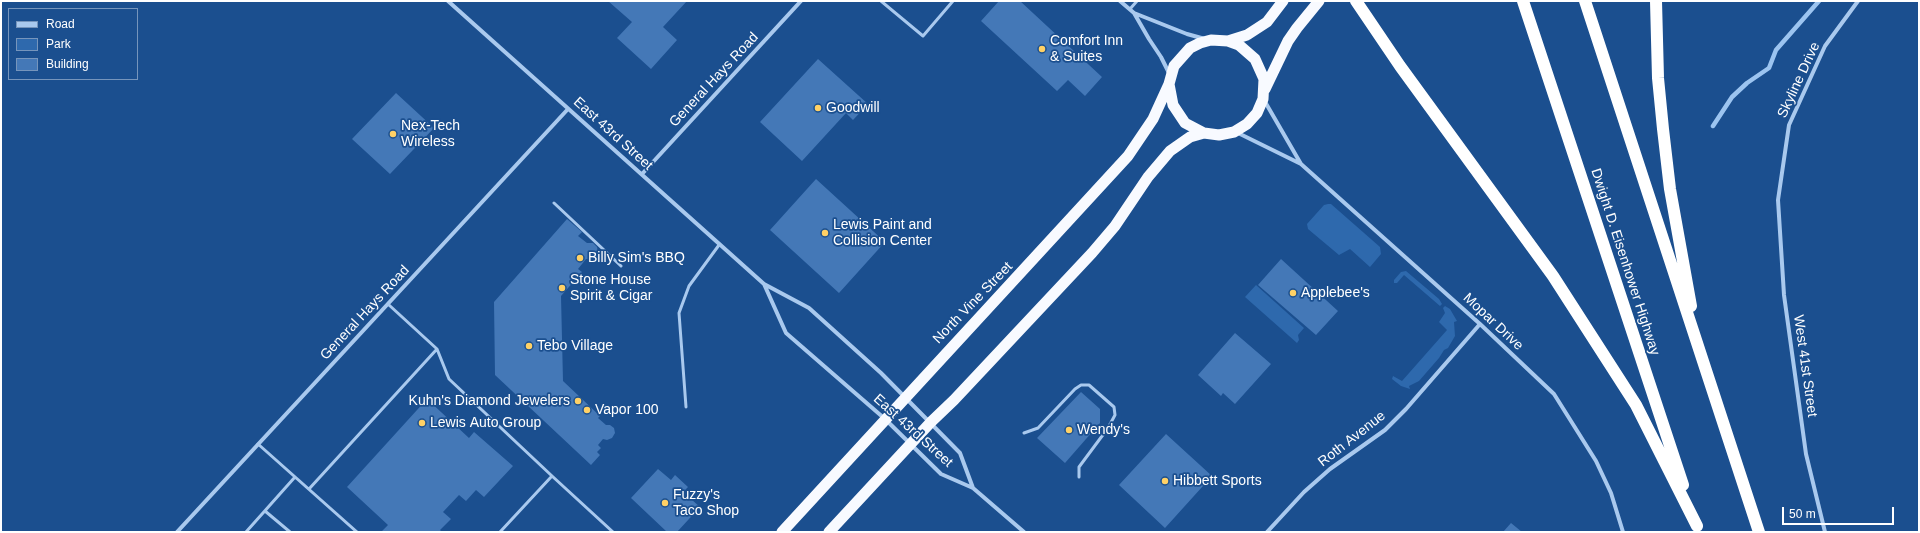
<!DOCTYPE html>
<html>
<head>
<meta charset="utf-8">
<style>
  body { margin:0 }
  #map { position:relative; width:1920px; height:533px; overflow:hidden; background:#1b4f8f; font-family:Arial,sans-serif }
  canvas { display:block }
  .frame { position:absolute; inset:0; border:2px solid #fff; pointer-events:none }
  .legend { position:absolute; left:8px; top:8px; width:130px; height:72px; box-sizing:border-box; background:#1b4f8f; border:1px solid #7695bc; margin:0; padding:5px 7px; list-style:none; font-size:12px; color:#fff }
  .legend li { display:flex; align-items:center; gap:8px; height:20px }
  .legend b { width:20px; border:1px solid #7695bc }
  .scale { position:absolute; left:1782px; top:507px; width:112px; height:18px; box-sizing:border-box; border:2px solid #fff; border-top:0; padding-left:5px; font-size:12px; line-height:14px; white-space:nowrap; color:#fff; -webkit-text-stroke:3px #1b4f8f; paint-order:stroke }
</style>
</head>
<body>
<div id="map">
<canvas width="1920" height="533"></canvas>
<div class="frame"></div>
<ul class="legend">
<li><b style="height:5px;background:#a9c9ee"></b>Road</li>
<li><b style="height:11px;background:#2e69ad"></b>Park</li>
<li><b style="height:11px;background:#4478b7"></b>Building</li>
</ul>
<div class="scale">50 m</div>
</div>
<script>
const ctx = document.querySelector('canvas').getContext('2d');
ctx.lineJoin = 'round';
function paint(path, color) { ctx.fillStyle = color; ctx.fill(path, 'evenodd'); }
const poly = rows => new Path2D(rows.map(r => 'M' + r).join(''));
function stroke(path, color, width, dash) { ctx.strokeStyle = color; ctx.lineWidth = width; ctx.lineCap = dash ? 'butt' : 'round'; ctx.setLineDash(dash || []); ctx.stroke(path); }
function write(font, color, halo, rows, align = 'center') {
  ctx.font = font + ' Arial,sans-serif'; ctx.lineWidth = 3.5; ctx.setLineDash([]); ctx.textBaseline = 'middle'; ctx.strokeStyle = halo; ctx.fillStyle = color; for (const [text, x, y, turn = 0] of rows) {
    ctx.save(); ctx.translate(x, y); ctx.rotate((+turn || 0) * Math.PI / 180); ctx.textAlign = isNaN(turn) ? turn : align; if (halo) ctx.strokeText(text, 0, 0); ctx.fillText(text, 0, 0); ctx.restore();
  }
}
paint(poly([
  [1328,204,1331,204,1380,247,1381,254,1370,267,1350,249,1339,255,1308,229,1307,224,1324,205],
  [1406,271,1439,299,1442,304,1440,306,1404,275,1397,283,1394,283,1394,280,1401,272],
  [1256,285,1304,328,1298,335,1299,340,1297,343,1245,297],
  [1445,306,1450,309,1457,321,1454,322,1455,336,1448,348,1444,350,1439,358,1419,381,1409,386,1410,389,1401,386,1392,379,1393,376,1402,381,1447,330,1439,322,1445,313,1443,308]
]), '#2e69ad');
stroke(poly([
  [1713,126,1732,97,1747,83,1769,68,1776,50,1819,1]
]), '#9cc4f0', 4.5);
paint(poly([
  [608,1,687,1,663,27,677,40,651,69,617,38,632,22],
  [999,1,1020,1,1102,77,1085,96,1068,80,1057,91,981,21],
  [818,59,868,104,853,120,846,113,802,161,760,122],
  [396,93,434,128,390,174,352,139],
  [816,179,885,242,839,293,770,230],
  [567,219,582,232,578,236,587,243,593,243,597,247,598,252,591,259,586,259,578,269,582,272,561,296,563,381,600,416,598,418,606,425,610,425,614,428,615,433,612,438,607,440,603,439,598,445,601,448,597,452,600,455,591,465,495,375,494,302],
  [1281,259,1338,311,1316,335,1258,285],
  [1235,333,1271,364,1235,404,1223,393,1221,396,1198,375],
  [1081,392,1100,409,1100,423,1065,463,1037,438],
  [427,399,469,438,474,432,513,466,484,497,476,490,466,501,459,495,443,512,451,519,440,530,442,532,381,532,388,525,347,487],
  [1166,434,1212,476,1165,528,1119,485],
  [658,469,671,480,675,475,688,487,683,492,700,507,677,532,667,532,631,498],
  [1511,523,1522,532,1503,532]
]), '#4478b7');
stroke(poly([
  [881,1,923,36,953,1],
  [1130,9,1137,1],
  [554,203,621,266],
  [389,305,437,349,449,379,552,476,500,532],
  [686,407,679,313,689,286,719,245],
  [1024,433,1038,428,1075,389,1081,385,1089,385,1114,407,1115,415,1108,428,1079,467,1079,477],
  [258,444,357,532],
  [552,476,613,532],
  [309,489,437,349],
  [265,511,290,532],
  [246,532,295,477]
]), '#a9c9ee', 3);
stroke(poly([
  [448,1,764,284,809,308,881,373,960,453,973,488],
  [1120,1,1134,13,1187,34,1205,39],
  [1134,13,1149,39,1161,57,1169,73],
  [1264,100,1301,164],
  [1236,132,1301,164,1480,324,1554,394,1596,461,1611,493,1623,532],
  [642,174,801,1],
  [764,284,786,333,885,419,941,474,973,488,1024,532],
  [177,532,568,109],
  [1267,532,1304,492,1330,469,1385,430,1406,409,1480,324],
  [1825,532,1806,454,1784,295,1778,200,1789,125,1825,46,1858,1]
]), '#a9c9ee', 4);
stroke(poly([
  [1228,41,1239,45,1255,59,1264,79,1263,99,1257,113,1247,124,1234,132,1219,135,1204,133,1185,123,1173,105,1169,84,1174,66,1190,48,1200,43,1211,40,1228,41,1247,35,1267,22,1283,1],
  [1265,89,1288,41,1297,28,1319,1],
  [782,532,1128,156,1153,119,1169,84],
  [829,532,931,422,954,400,1092,253,1115,226,1148,177,1170,151,1190,137,1204,133]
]), '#f8faff', 11);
stroke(poly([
  [1356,1,1400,66,1553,276,1636,405,1697,526],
  [1523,1,1683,485],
  [1585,1,1759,532],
  [1656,1,1658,78,1663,129,1670,189,1691,306]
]), '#fff', 12);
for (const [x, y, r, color] of [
  [1042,49,4,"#ffd166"],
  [818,108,4,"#ffd166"],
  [393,134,4,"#ffd166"],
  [825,233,4,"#ffd166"],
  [580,258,4,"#ffd166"],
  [562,288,4,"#ffd166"],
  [1293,293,4,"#ffd166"],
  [529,346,4,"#ffd166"],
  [578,401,4,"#ffd166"],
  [587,410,4,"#ffd166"],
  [422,423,4,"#ffd166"],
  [1069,430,4,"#ffd166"],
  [1165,481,4,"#ffd166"],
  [665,503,4,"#ffd166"]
]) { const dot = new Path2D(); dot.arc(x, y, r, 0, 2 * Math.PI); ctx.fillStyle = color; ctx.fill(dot); stroke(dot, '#1b4f8f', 1.5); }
write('14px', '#fff', '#1b4f8f', [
  ["Comfort Inn",1050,41],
  ["& Suites",1050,57],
  ["Goodwill",826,108],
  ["Nex-Tech",401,126],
  ["Wireless",401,142],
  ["Lewis Paint and",833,225],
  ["Collision Center",833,241],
  ["Billy Sim's BBQ",588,258],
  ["Stone House",570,280],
  ["Spirit & Cigar",570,296],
  ["Applebee's",1301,293],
  ["Tebo Village",537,346],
  ["Kuhn's Diamond Jewelers",570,401,"right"],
  ["Vapor 100",595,410],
  ["Lewis Auto Group",430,423],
  ["Wendy's",1077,430],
  ["Hibbett Sports",1173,481],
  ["Fuzzy's",673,495],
  ["Taco Shop",673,511]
], 'left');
write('14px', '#fff', '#1b4f8f', [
  ["General Hays Road",714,80,-47],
  ["Skyline Drive",1799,80,-65],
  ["East 43rd Street",613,134,42],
  ["Dwight D. Eisenhower Highway",1625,262,72],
  ["North Vine Street",973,303,-46],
  ["General Hays Road",365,313,-47],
  ["Mopar Drive",1493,322,43],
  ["West 41st Street",1805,366,82],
  ["East 43rd Street",913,431,42],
  ["Roth Avenue",1352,439,-38]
]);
</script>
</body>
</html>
